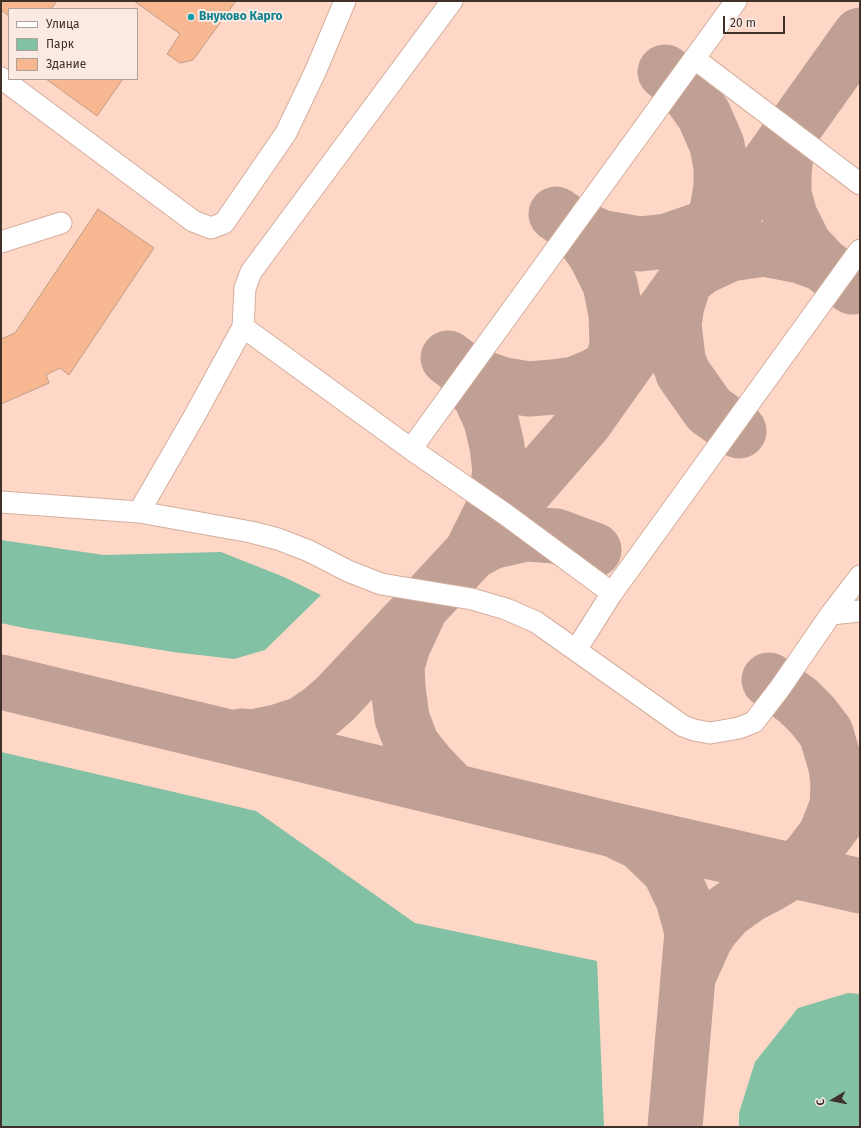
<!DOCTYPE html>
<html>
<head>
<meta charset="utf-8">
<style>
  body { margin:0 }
  #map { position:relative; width:861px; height:1128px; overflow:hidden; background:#ffd7c7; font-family:"Fira Sans",sans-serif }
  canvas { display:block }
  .frame { position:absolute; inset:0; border:2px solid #3f302a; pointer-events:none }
  .legend { position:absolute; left:8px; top:8px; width:130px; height:72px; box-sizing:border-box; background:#faeae3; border:1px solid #afa099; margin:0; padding:5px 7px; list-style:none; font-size:12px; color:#3f302a }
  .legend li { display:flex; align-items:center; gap:8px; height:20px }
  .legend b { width:20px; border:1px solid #afa099 }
  .north { position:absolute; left:813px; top:1080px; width:40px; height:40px; -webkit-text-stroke:3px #faeae3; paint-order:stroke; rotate:260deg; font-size:11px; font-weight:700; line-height:16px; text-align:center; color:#3f302a }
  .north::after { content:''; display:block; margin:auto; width:14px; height:18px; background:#3f302a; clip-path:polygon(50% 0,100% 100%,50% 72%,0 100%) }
  .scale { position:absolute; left:723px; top:16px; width:62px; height:18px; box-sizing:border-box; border:2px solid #3f302a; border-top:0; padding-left:5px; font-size:12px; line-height:14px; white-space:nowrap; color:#3f302a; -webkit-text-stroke:3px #faeae3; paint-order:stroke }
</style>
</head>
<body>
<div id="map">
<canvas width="861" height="1128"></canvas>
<div class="frame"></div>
<ul class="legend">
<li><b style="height:5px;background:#fff"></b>Улица</li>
<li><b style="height:11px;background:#82c1a3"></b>Парк</li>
<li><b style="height:11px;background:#f7b891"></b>Здание</li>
</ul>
<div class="north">С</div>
<div class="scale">20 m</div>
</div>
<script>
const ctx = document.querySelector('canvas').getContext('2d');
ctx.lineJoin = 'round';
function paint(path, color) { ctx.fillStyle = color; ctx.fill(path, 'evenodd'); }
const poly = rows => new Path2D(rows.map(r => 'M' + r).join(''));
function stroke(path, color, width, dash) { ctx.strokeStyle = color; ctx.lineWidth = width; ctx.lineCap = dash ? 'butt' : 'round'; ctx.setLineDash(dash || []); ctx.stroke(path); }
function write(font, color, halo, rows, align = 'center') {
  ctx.font = font + ' "Fira Sans",sans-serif'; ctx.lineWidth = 4; ctx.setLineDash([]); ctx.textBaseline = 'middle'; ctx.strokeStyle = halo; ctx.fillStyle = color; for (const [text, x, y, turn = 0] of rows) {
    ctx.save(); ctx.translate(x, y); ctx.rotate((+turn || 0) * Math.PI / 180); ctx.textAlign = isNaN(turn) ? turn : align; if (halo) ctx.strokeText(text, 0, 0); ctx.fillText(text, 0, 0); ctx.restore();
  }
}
paint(poly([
  [1,540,104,555,221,552,284,577,321,595,265,650,234,659,173,652,24,628,1,623],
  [1,752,256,811,415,923,597,961,604,1127,1,1127],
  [848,993,860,994,860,1127,739,1127,739,1113,755,1062,798,1008]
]), '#82c1a3');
stroke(poly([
  [665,72,673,78,691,97,704,115,717,145,721,167,721,187,715,222,709,239],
  [788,136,784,173,784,194,790,216,805,246,822,264],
  [556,214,566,221,585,240,595,254,610,284,616,314,617,346,606,385],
  [566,221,600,237,640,244,667,241,699,230,715,222,732,206],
  [448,358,460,367,481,398,491,420,497,446,500,471,494,507,471,553,491,542,526,534,556,536,594,550],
  [460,367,486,379,504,385,529,389,553,387,575,384,592,377,612,366,629,352],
  [739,431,709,410,683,373,678,359,674,324,677,305,685,280,702,267,730,254,764,249,800,256,822,264,852,287],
  [769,680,798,701,813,716,826,733,836,767,838,783,837,806,826,834],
  [1,682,614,830,860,886],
  [241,736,252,737,277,732,302,724,321,711,335,699,411,618],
  [452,790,428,765,412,745,402,718,398,688,397,666,403,646,421,607,471,553,584,423,860,35],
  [620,833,641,843,669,870,683,899,692,932,675,1127],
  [688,977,705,939,712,928,727,911,748,896,769,885,794,870,809,857,860,789]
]), '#c0a094', 55);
const building = poly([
  [1,1,57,1,51,9,9,9,9,16,1,10,1,1],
  [134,1,236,1,193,60,180,63,167,54,180,34,134,1],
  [46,79,123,79,97,116,46,79],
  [98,209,154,248,69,375,60,368,46,375,49,383,1,404,1,339,15,333,98,209]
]);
paint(building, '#f7b891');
stroke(building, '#c09e8a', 1);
const minor = poly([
  [695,59,860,184],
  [1,78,193,221,211,228,224,223,286,133,316,70,345,1],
  [1,242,61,223],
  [243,327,411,449,505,514,612,593],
  [411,449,736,1],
  [1,502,139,512,251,532,278,539,309,551,348,571,381,584,472,599,506,609,536,622,683,726,694,730,710,733,739,728,754,722,780,688,831,614,860,611],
  [139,512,195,415,243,327,245,288,251,272,452,1],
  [831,614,860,576],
  [576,650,612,593,860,250]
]);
stroke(minor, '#d4ae9e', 23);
stroke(minor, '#fff', 21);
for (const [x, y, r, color] of [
  [191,17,4,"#0f9aa8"]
]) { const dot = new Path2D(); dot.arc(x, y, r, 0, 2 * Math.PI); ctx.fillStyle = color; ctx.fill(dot); stroke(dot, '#faeae3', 1.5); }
write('bold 12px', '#0d838f', '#faeae3', [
  ["Внуково Карго",199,17]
], 'left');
</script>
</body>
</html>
